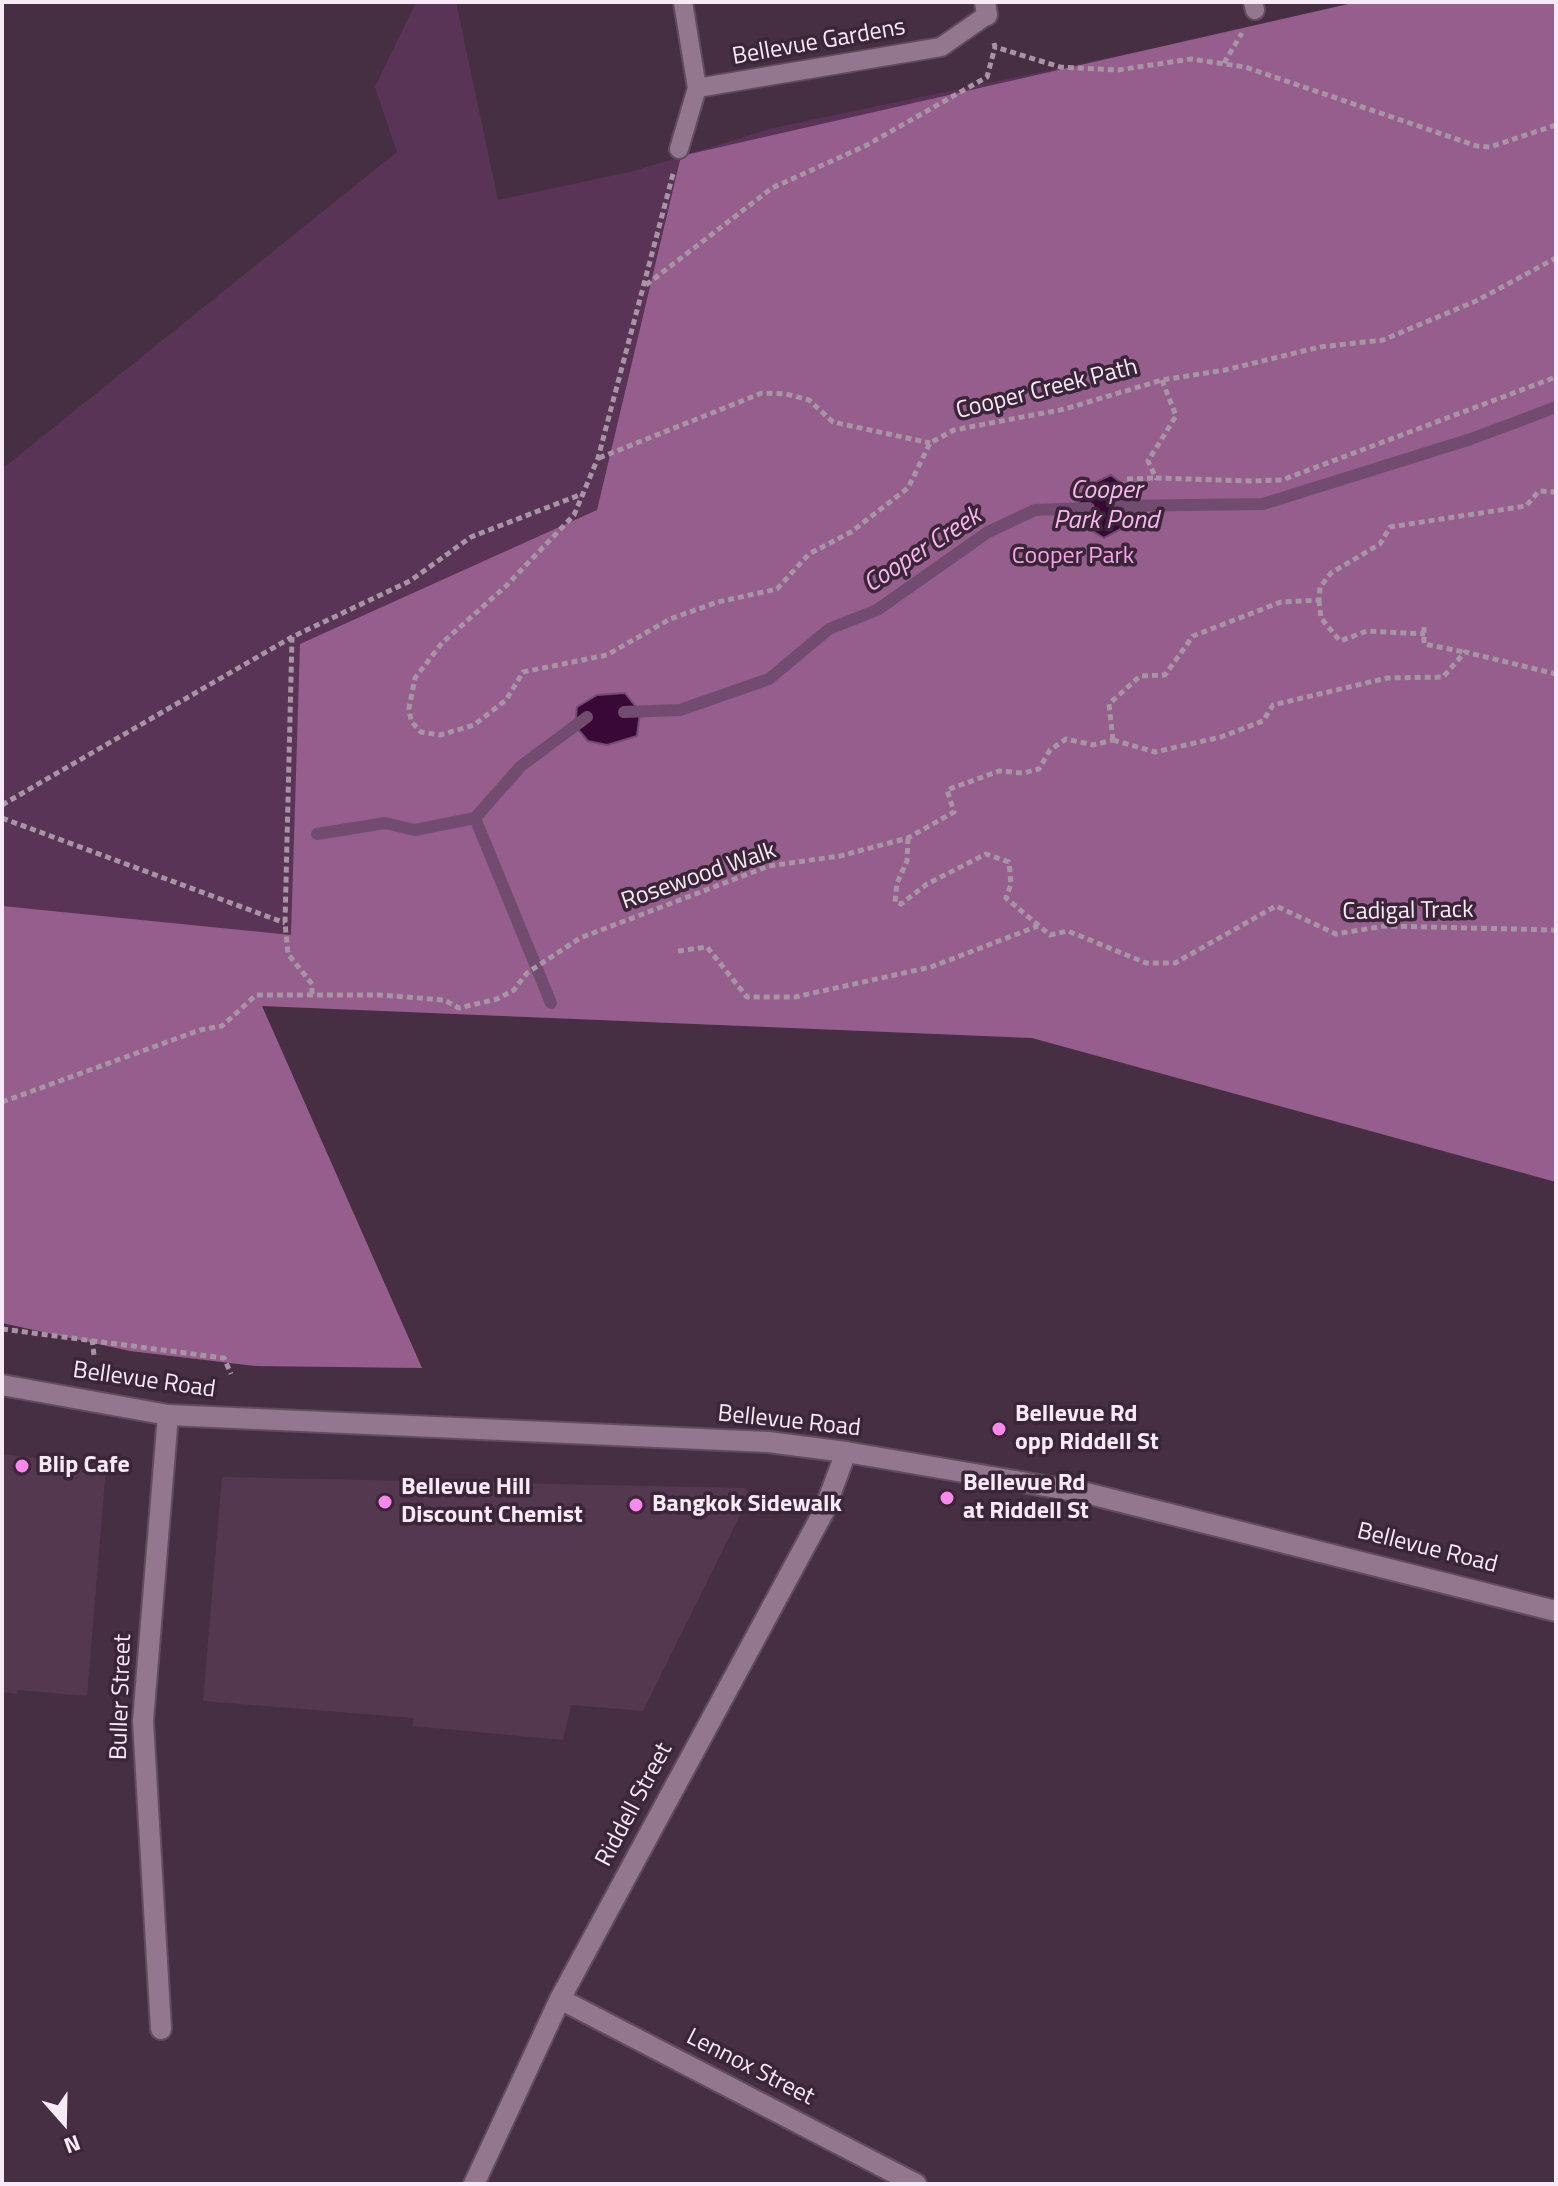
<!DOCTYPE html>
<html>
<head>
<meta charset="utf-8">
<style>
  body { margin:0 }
  #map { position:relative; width:1558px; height:2186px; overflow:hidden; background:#462f43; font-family:"Titillium Web",sans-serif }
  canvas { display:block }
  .frame { position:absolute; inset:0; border:4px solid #f8e9f6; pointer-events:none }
  .north { position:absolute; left:24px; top:2082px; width:80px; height:80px; -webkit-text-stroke:6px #3b2538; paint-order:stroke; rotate:160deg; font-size:22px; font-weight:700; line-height:32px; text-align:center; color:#f8e9f6 }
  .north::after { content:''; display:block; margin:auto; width:28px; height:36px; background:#f8e9f6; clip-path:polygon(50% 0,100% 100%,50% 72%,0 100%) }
</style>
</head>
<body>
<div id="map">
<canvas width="1558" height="2186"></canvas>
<div class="frame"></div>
<div class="north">N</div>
</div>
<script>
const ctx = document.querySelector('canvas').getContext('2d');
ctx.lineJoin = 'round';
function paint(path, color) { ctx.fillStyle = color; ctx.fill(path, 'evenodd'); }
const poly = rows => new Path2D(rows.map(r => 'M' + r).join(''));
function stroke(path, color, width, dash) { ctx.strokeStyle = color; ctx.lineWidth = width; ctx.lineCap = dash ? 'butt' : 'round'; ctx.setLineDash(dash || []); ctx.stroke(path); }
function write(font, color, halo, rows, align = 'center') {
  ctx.font = font + ' "Titillium Web",sans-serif'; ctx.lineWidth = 7; ctx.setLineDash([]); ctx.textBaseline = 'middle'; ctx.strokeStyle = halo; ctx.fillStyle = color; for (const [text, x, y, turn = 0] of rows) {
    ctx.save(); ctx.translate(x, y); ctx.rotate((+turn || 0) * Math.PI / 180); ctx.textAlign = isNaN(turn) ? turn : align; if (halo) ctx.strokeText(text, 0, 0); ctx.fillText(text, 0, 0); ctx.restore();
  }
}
paint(poly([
  [2,1454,106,1467,87,1696,18,1690,17,1694,2,1692],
  [222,1477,745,1488,750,1495,643,1711,571,1705,563,1740,413,1726,413,1718,203,1701]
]), '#543850');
paint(poly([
  [416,2,456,2,498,200,634,171,773,128,1308,16,1556,2,1556,1182,1032,1038,262,1006,422,1368,255,1366,130,1351,2,1323,2,469,397,152,375,87]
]), '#5a3456');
paint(poly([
  [1357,2,1556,2,1556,1182,1032,1038,262,1006,422,1368,255,1366,130,1351,2,1323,2,906,291,935,300,644,597,510,681,156]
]), '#955e8d');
const water = poly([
  [1111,475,1134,493,1135,505,1132,523,1104,538,1086,527,1076,509,1085,487,1111,475],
  [625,693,640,712,637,736,607,745,588,741,575,726,577,707,597,695,625,693]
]);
paint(water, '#390836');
stroke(water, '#724c70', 2);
stroke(poly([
  [1119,506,1263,504,1471,439,1556,407],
  [624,712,680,710,769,679,829,629,877,610,988,532,1035,510,1089,508],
  [475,818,551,1003],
  [317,834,385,823,415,830,475,818,521,766,587,717]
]), '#724c70', 12);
const service = poly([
  [1253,2,1255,10],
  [697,88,941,47,987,15],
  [679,149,697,88,683,2]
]);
const minor = poly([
  [985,2,987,15],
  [560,1999,916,2184],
  [161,2029,143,1721,168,1415],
  [474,2184,560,1999,824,1511,846,1452]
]);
const tertiary = poly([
  [2,1385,168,1415,768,1442,846,1452,1086,1493,1556,1611]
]);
stroke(service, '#614d5e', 22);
stroke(minor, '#614d5e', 24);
stroke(tertiary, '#614d5e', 24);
stroke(poly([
  [994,43,995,47,1060,67,1118,70,1191,59,1245,67,1477,146,1490,147,1556,125],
  [1224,63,1242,33],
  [673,174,598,458,574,515,506,586,442,643,415,678,409,708,411,721,421,732,440,735,474,725,506,700,523,672,607,655,670,619,718,602,777,589,809,554,851,532,908,488,930,443,954,430,1065,409,1162,380,1225,370,1320,347,1383,340,1476,301,1556,258],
  [646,285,772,188,865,146,987,77,995,47],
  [1162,380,1176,416,1148,461,1156,478,1251,481,1282,480,1556,377],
  [599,458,762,393,786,394,809,400,833,422,930,443],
  [1127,479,1156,478],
  [1319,600,1321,618,1340,641,1367,631,1425,634],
  [1424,627,1424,644,1464,652],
  [1113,740,1109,704,1140,676,1165,675,1193,636,1281,602,1319,600,1320,587,1331,573,1380,544,1390,527,1526,506,1539,491,1556,492],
  [1113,740,1155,752,1221,737,1263,721,1273,705,1387,678,1443,677,1465,652,1556,674],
  [2,805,292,637],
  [2,818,285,923],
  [908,838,907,861,897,883,895,902,901,904,927,884,986,854,1009,862,1011,884,1006,898,1050,935,1068,931,1146,963,1175,963,1276,906,1336,934,1385,926,1556,930],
  [678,951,707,947,747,997,795,997,931,967,1038,926],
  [312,994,312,984,288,954,285,923,292,637,410,581,471,537,582,494],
  [2,1102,200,1030,222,1026,256,995,380,995,444,1000,459,1008,497,999,514,990,527,973,580,938,769,866,840,856,908,838,954,812,947,790,999,771,1023,773,1039,769,1050,750,1066,739,1093,745,1113,740],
  [2,1329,224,1358,231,1374],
  [92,1339,94,1355]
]), '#a794a4', 5, [6, 4]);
stroke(service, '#92778e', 18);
stroke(minor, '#92778e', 20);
stroke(tertiary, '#92778e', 20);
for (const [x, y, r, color] of [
  [999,1429,8,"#f888eb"],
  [22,1466,8,"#f888eb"],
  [947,1498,8,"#f888eb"],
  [385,1502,8,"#f888eb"],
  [636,1505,8,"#f888eb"]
]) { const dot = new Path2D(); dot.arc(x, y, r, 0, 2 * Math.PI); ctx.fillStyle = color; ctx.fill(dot); stroke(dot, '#3b2538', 3); }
write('24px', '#f8e9f6', '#3b2538', [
  ["Bellevue Gardens",819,43,-10],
  ["Cooper Creek Path",1047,390,-14],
  ["Rosewood Walk",699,877,-19],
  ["Cadigal Track",1408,912,-1],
  ["Bellevue Road",144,1381,8],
  ["Bellevue Road",789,1422,6],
  ["Bellevue Road",1427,1549,14],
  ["Buller Street",122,1697,-88],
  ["Riddell Street",635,1805,-62],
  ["Lennox Street",750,2068,27]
]);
write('24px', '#f5a6ea', '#3b2538', [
  ["Cooper Park",1073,557]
]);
write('bold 24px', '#f8e9f6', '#3b2538', [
  ["Bellevue Rd",1015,1415],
  ["opp Riddell St",1015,1443],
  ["Blip Cafe",38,1466],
  ["Bellevue Rd",963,1484],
  ["at Riddell St",963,1512],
  ["Bellevue Hill",401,1488],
  ["Discount Chemist",401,1516],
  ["Bangkok Sidewalk",652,1505]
], 'left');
write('italic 26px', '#f8b8ef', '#3b2538', [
  ["Cooper",1106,492],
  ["Park Pond",1106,522],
  ["Cooper Creek",923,551,-33]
]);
</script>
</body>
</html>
